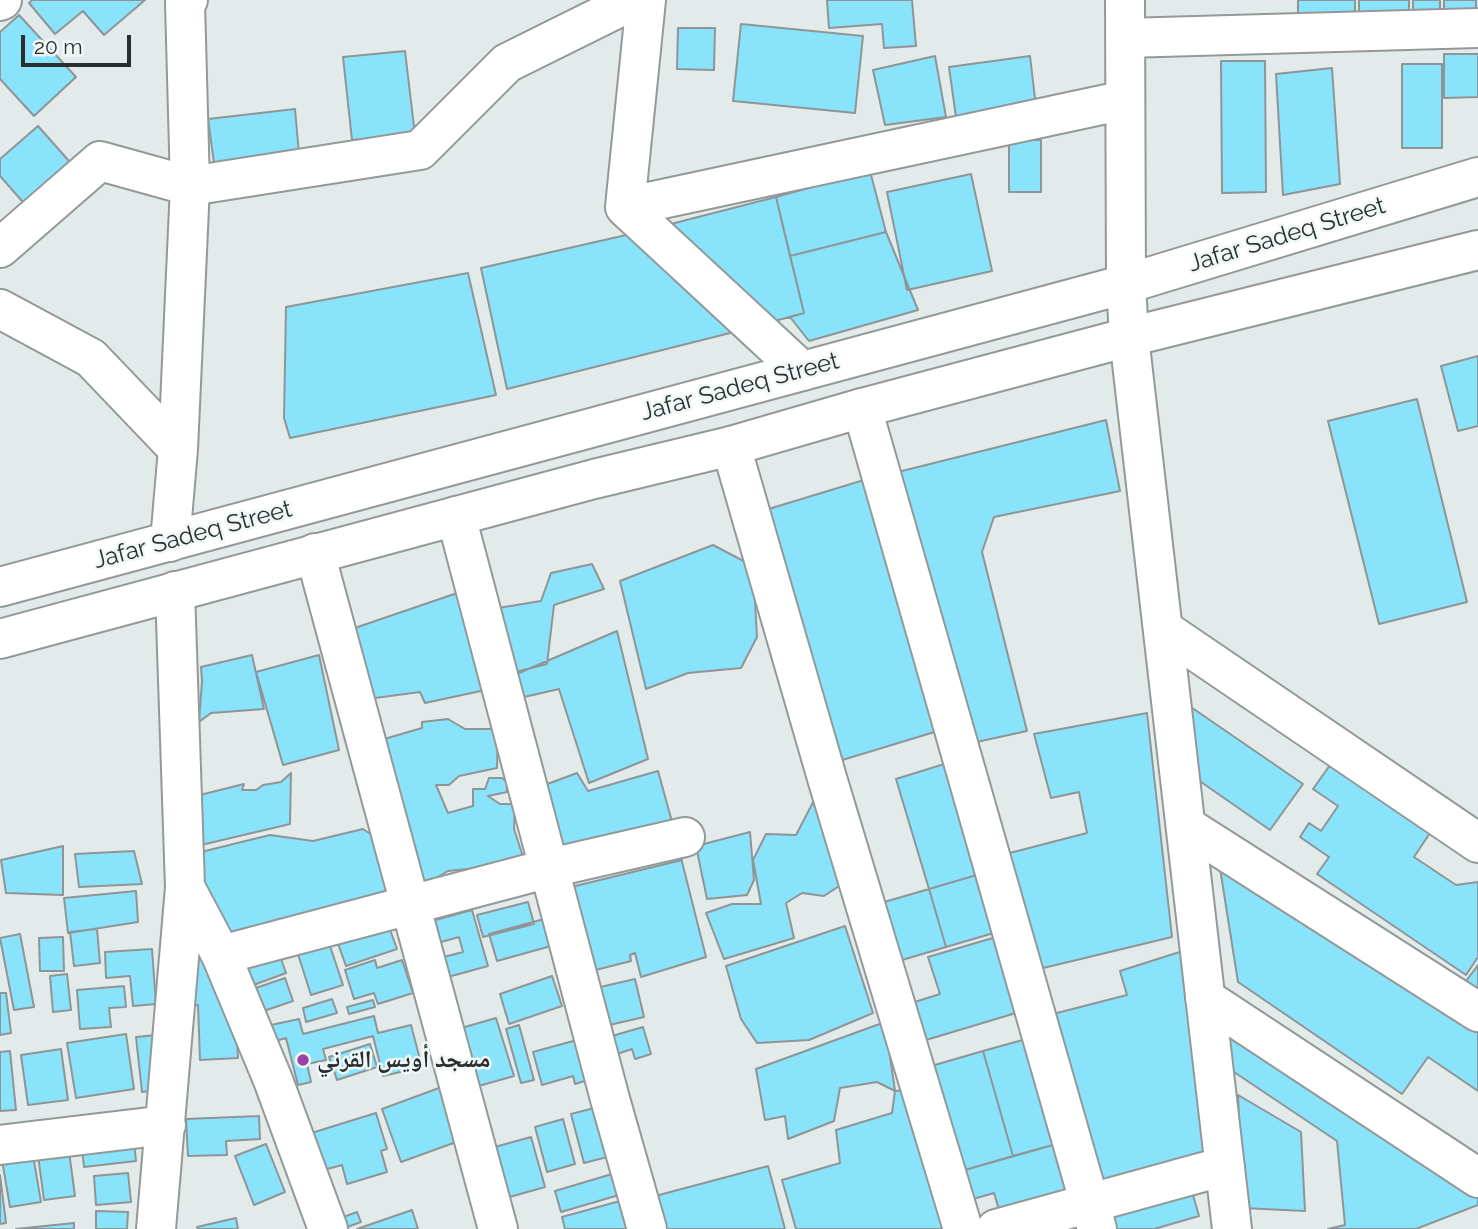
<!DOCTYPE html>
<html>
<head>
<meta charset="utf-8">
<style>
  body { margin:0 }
  #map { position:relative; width:1478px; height:1229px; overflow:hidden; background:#e3eaea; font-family:Raleway,sans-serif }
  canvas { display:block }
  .scale { position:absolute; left:21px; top:35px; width:110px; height:32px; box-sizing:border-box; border:4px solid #2b2e2e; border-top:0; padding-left:9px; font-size:21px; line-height:24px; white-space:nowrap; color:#2b2e2e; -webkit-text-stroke:5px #f0f8f7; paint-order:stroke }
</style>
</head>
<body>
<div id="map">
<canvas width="1478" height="1229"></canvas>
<div class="scale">20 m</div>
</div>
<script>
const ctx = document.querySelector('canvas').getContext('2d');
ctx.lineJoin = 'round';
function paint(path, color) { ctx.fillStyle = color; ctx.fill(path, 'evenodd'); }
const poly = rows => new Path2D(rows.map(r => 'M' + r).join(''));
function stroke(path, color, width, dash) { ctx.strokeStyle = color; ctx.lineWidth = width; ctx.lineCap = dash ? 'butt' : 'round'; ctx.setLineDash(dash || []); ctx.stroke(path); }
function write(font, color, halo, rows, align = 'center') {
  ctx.font = font + ' Raleway,"Noto Naskh Arabic",sans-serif'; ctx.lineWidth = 5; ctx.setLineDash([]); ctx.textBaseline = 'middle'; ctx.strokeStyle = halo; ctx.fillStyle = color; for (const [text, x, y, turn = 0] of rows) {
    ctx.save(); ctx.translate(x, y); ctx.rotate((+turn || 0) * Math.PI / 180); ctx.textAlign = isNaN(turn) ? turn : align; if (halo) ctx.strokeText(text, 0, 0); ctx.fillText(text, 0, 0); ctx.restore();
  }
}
const building = poly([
  [32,0,145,0,104,35,83,11,55,34,29,3,32,0],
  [827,0,912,0,916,46,884,48,882,24,829,28,827,0],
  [1298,0,1355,0,1355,19,1298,19,1298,0],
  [1359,0,1409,0,1409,15,1359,15,1359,0],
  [1413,0,1440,0,1440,17,1413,17,1413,0],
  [1444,0,1476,0,1476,17,1444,17,1444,0],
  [19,15,76,77,34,116,0,79,0,32,19,15],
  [741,24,863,36,855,113,733,101,741,24],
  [678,28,715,28,714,70,677,69,678,28],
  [405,51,415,135,352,140,343,57,405,51],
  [1444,54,1478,54,1478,97,1444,98,1444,54],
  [935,56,946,117,885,125,873,70,935,56],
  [1030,56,1036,107,956,117,949,67,1030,56],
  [1221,61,1265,61,1266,192,1222,193,1221,61],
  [1402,64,1442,64,1442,148,1402,148,1402,64],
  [1332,68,1340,184,1283,195,1276,74,1332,68],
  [295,109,299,154,214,163,208,119,295,109],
  [38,126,76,169,29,209,0,176,0,159,38,126],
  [1009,140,1041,140,1041,192,1009,192,1009,140],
  [870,171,886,232,790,256,776,197,870,171],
  [971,174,992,271,907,290,887,192,971,174],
  [776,197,804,313,764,324,663,226,776,197],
  [644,231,754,327,507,389,481,268,644,231],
  [886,232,918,310,809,341,790,317,804,313,790,256,886,232],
  [468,273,496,395,290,438,284,418,286,307,468,273],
  [1478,356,1478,426,1458,431,1441,366,1478,356],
  [1417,399,1467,602,1379,624,1328,421,1417,399],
  [1106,420,1120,491,994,517,982,552,1027,731,972,743,898,472,1106,420],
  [874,477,951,727,839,761,762,511,874,477],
  [713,545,753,566,757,637,741,668,688,673,646,689,620,581,713,545],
  [592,564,604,589,554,605,547,664,508,674,492,609,541,601,551,573,592,564],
  [466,590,490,689,425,703,420,692,360,700,346,631,466,590],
  [617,631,648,759,589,783,559,689,511,700,505,679,617,631],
  [252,655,264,709,211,713,199,722,202,681,201,667,252,655],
  [319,655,339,750,283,765,256,672,319,655],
  [1185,703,1303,784,1270,830,1191,775,1185,703],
  [1147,713,1172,937,1035,970,1002,855,1087,833,1079,792,1051,798,1034,734,1147,713],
  [448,719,465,729,498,729,497,768,459,776,449,785,436,785,448,813,473,806,473,789,485,789,489,778,502,778,507,782,507,792,488,796,500,804,515,804,514,829,525,863,448,871,424,885,374,742,422,728,422,722,448,719],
  [954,761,987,872,929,889,896,779,954,761],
  [1330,765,1430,833,1414,857,1456,885,1478,882,1478,957,1466,975,1317,874,1329,857,1300,837,1309,823,1321,831,1338,806,1313,789,1330,765],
  [658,771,674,829,557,863,534,789,577,773,588,791,658,771],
  [291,773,290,824,197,846,196,796,244,784,242,790,256,790,263,785,281,782,291,773],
  [820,789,850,879,824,896,802,893,786,903,794,938,724,959,706,913,732,904,761,904,753,860,766,834,796,835,820,789],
  [363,829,381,841,398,908,216,941,197,853,270,835,313,841,363,829],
  [750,832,754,880,747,895,707,899,696,846,750,832],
  [676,838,706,957,641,977,635,953,630,955,631,961,580,974,559,890,682,860,676,838],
  [63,846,63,895,6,893,1,860,63,846],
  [134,851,142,884,79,887,75,854,134,851],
  [1219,862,1478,1029,1478,1091,1428,1057,1402,1094,1238,982,1219,862],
  [987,872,1004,930,946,947,929,889,987,872],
  [929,889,946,947,892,963,874,905,929,889],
  [136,891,138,922,68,933,64,898,136,891],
  [528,902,534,924,483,937,477,915,528,902],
  [472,910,488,966,437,980,432,960,463,952,459,937,430,945,425,923,472,910],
  [544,919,551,946,497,961,489,934,544,919],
  [388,924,397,949,346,966,337,941,388,924],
  [845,926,873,1013,809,1040,757,1043,741,1019,726,966,845,926],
  [97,929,100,963,74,966,70,932,97,929],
  [20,934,34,1007,14,1010,0,938,20,934],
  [1003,935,1026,1010,916,1043,905,1005,940,994,928,957,1003,935],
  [63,937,64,971,40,971,39,938,63,937],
  [328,940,343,985,311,995,297,951,328,940],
  [275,942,286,973,248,987,236,957,275,942],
  [152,949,156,1004,133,1006,130,976,106,978,105,952,152,949],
  [1189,949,1209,1160,1094,1189,1049,1015,1127,995,1120,971,1189,949],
  [220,955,235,1005,238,1058,200,1060,198,1005,189,1006,187,957,220,955],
  [375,960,377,968,402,960,413,993,378,1004,374,993,354,999,345,970,375,960],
  [1478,965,1478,989,1466,981,1478,965],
  [67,974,71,1010,53,1012,50,976,67,974],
  [552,976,562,1006,509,1024,500,994,552,976],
  [285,978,293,1001,258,1013,250,990,285,978],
  [635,979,644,1017,605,1026,596,988,635,979],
  [124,986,126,1007,109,1008,111,1027,80,1029,77,990,124,986],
  [0,993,6,993,11,1033,0,1035,0,993],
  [332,999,337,1013,306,1022,303,1008,332,999],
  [373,1000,375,1007,349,1014,347,1007,373,1000],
  [374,1016,378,1033,411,1025,422,1067,383,1076,373,1036,323,1049,326,1060,307,1064,311,1082,298,1085,286,1038,275,1041,271,1025,299,1019,303,1034,374,1016],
  [496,1018,514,1076,468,1089,451,1031,496,1018],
  [1225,1018,1478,1189,1478,1205,1416,1229,1328,1229,1345,1225,1337,1141,1231,1070,1225,1018],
  [885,1022,895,1091,877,1082,840,1088,834,1121,788,1139,785,1116,765,1120,756,1069,885,1022],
  [519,1025,534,1080,521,1083,506,1029,519,1025],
  [643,1027,651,1054,635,1059,632,1049,617,1054,612,1036,643,1027],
  [126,1034,134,1089,76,1098,67,1043,126,1034],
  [157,1035,163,1089,142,1092,136,1037,157,1035],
  [1037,1036,1067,1141,1013,1156,983,1051,1037,1036],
  [577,1040,588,1080,575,1084,573,1076,542,1085,533,1052,577,1040],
  [370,1044,377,1067,337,1080,329,1057,370,1044],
  [61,1049,68,1100,28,1105,21,1055,61,1049],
  [10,1051,16,1110,0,1111,0,1052,10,1051],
  [983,1051,1013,1156,958,1172,928,1067,983,1051],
  [439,1088,459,1141,401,1162,382,1109,439,1088],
  [912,1089,953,1229,796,1229,782,1180,840,1163,836,1130,892,1113,895,1091,912,1089],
  [1238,1095,1301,1132,1305,1211,1243,1208,1238,1095],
  [606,1105,619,1154,584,1163,571,1114,606,1105],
  [376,1113,387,1149,381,1151,387,1172,347,1184,342,1165,316,1172,305,1135,376,1113],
  [259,1116,260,1139,226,1141,227,1155,188,1156,186,1119,259,1116],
  [563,1119,575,1164,547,1172,535,1127,563,1119],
  [133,1132,136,1161,84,1167,81,1138,133,1132],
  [531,1137,545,1187,499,1200,484,1150,531,1137],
  [1067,1141,1081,1189,1000,1213,994,1193,966,1201,958,1172,1067,1141],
  [68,1144,75,1196,44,1200,37,1148,68,1144],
  [266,1144,285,1192,254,1205,235,1156,266,1144],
  [32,1149,41,1202,10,1207,1,1154,32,1149],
  [768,1166,785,1229,652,1229,644,1199,768,1166],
  [128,1173,131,1202,96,1205,94,1176,128,1173],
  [612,1174,619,1195,561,1212,555,1191,612,1174],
  [0,1175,6,1223,0,1224,0,1175],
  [1191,1188,1199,1216,1154,1229,1110,1229,1105,1214,1191,1188],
  [620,1201,628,1229,565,1229,562,1217,620,1201],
  [412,1210,418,1229,357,1229,412,1210],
  [96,1211,128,1212,127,1229,96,1229,96,1211],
  [357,1212,361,1222,342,1229,338,1219,357,1212],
  [236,1218,238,1229,198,1229,197,1227,236,1218],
  [74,1223,74,1229,16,1229,74,1223]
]);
paint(building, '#89e4fb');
stroke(building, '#8f9597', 2);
const minor = poly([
  [646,0,625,207,802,371],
  [1125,0,1126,284,1129,337,1232,1229],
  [0,1,2,0],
  [1125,38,1478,28],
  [625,207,1125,100],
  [0,248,100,161,190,186,420,150,507,63,634,0],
  [0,309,91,358,178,449],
  [862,408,1097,1229],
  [731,446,827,778,963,1229],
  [456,516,610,1099,647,1229],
  [170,542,178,449,190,186,185,3,188,0],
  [315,553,498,1229],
  [1163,629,1478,843],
  [1186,826,1478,1012],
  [185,887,221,955,273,1080,328,1229],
  [221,955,550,868,685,837],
  [1205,998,1478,1178],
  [0,1145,166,1125],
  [156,1229,185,887,175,591],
  [996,1229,1225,1166]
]);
const major = poly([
  [0,587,1126,284,1478,177],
  [0,639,594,479,731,446,862,408,1129,337,1478,250]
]);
stroke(minor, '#939999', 42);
stroke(major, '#939999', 42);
stroke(minor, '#fff', 38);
stroke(major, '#fff', 38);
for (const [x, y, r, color] of [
  [303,1060,7,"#9b41ac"]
]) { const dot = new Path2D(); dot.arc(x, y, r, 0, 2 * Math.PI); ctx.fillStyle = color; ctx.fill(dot); stroke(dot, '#f0f8f7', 2.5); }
write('24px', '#2b2e2e', '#f0f8f7', [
  ["Jafar Sadeq Street",1287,235,-17],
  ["Jafar Sadeq Street",740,387,-15],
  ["Jafar Sadeq Street",193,535,-15]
]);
write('bold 24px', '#2b2e2e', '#f0f8f7', [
  ["مسجد أويس القرني",317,1060]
], 'left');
</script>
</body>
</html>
